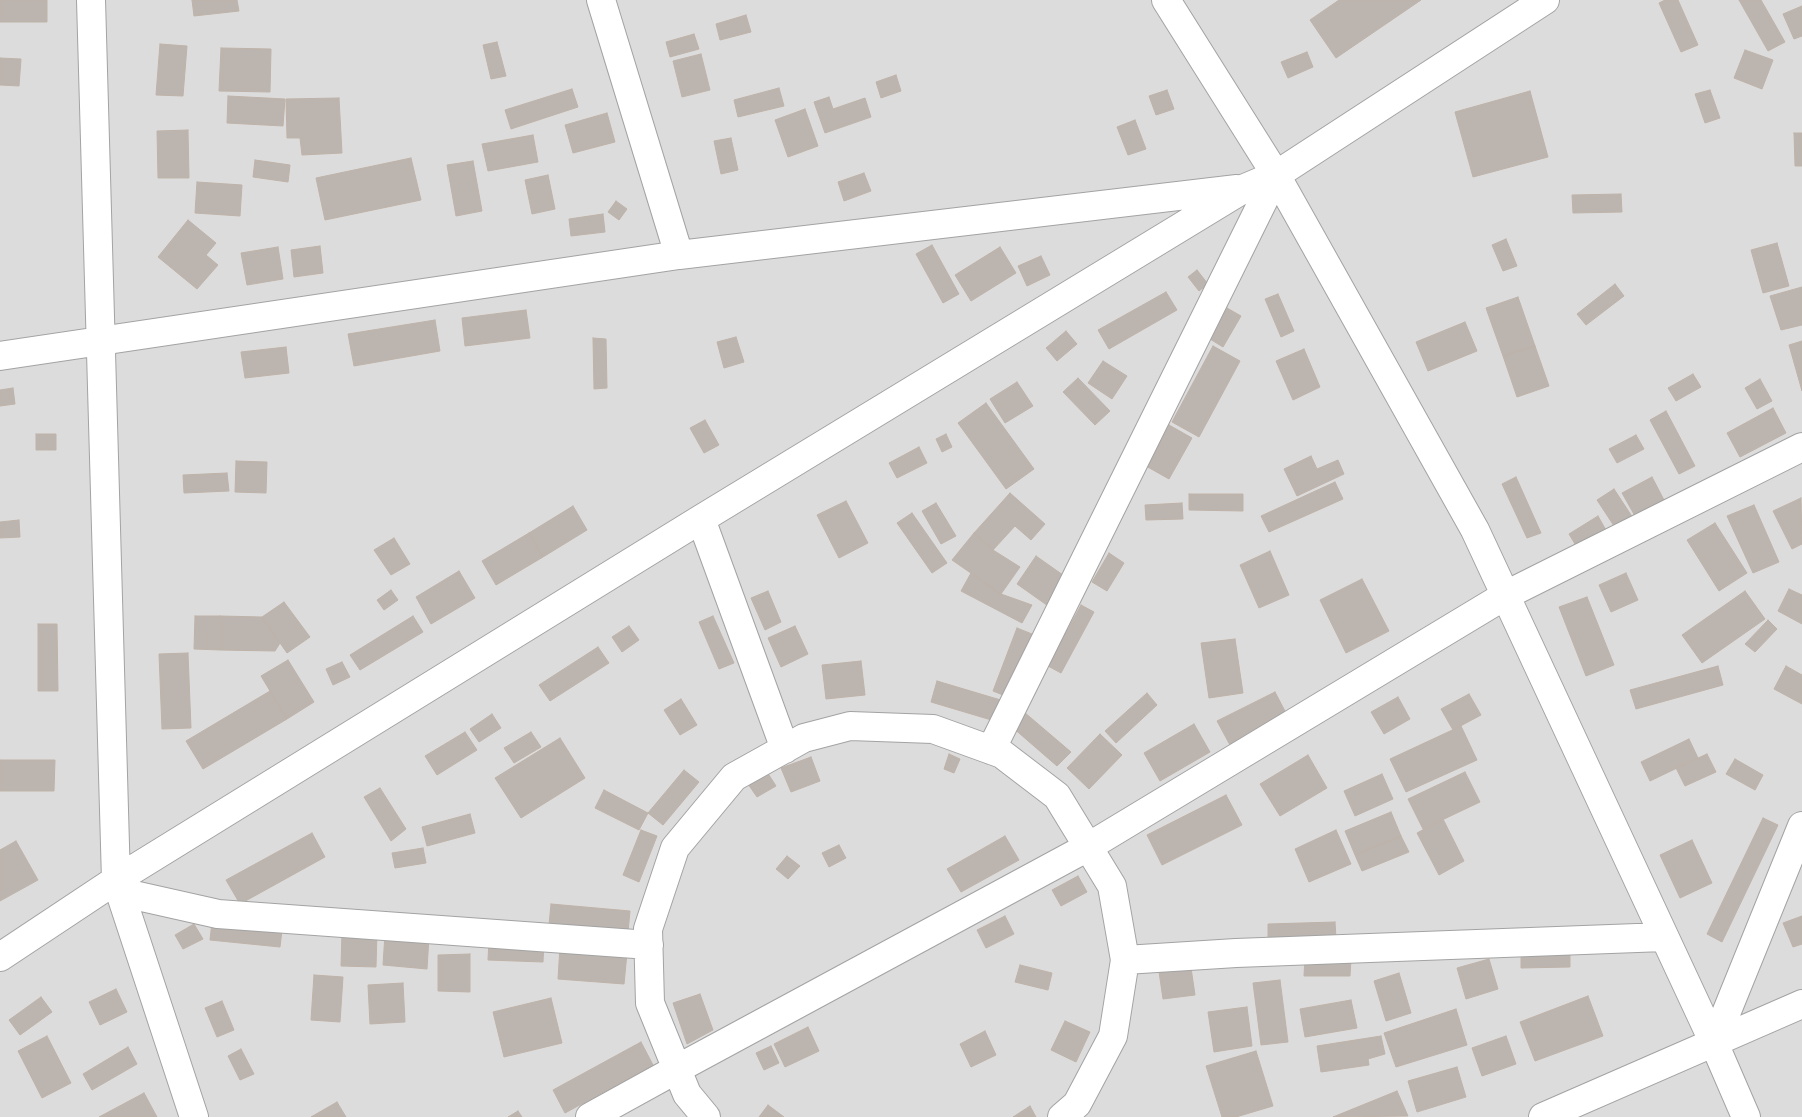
<!DOCTYPE html>
<html>
<head>
<meta charset="utf-8">
<style>
  body { margin:0 }
  canvas { display:block; background:#efece6 }
</style>
</head>
<body>
<canvas width="1802" height="1117"></canvas>
<script>
const ctx = document.querySelector('canvas').getContext('2d');
ctx.lineJoin = 'round';
function paint(path, color) { ctx.fillStyle = color; ctx.fill(path, 'evenodd'); }
const poly = rows => new Path2D(rows.map(r => 'M' + r).join(''));
function stroke(path, color, width, dash) { ctx.strokeStyle = color; ctx.lineWidth = width; ctx.lineCap = dash ? 'butt' : 'round'; ctx.setLineDash(dash || []); ctx.stroke(path); }
paint(poly([
  [0,0,1802,0,1802,1117,0,1117]
]), '#dddcdc');
const building = poly([
  [0,0,47,0,47,22,0,22,0,0],
  [192,0,237,0,239,11,194,16,192,0],
  [1339,0,1421,0,1336,58,1310,20,1339,0],
  [1665,0,1678,0,1698,45,1681,52,1659,3,1665,0],
  [1739,0,1761,0,1785,42,1768,51,1739,0],
  [1802,6,1802,36,1794,39,1783,14,1802,6],
  [746,15,751,32,720,40,716,24,746,15],
  [694,34,699,49,670,57,666,42,694,34],
  [497,42,506,76,491,79,483,45,497,42],
  [160,44,187,46,183,96,156,95,160,44],
  [221,48,271,49,270,92,219,91,221,48],
  [1745,50,1773,60,1762,89,1734,78,1745,50],
  [1307,52,1313,67,1288,78,1281,62,1307,52],
  [701,54,710,90,682,97,673,61,701,54],
  [0,58,21,59,19,86,0,85,0,58],
  [896,75,901,91,881,98,876,82,896,75],
  [779,88,784,106,738,117,734,100,779,88],
  [572,89,578,107,511,129,505,110,572,89],
  [1167,90,1174,109,1156,115,1149,96,1167,90],
  [1710,90,1720,118,1705,123,1695,94,1710,90],
  [1530,91,1548,157,1473,177,1455,112,1530,91],
  [228,96,285,99,283,126,227,123,228,96],
  [829,97,833,109,865,98,871,117,825,133,814,102,829,97],
  [339,98,342,153,302,155,300,138,287,138,286,99,339,98],
  [805,109,818,146,788,157,775,120,805,109],
  [607,113,615,142,573,153,565,125,607,113],
  [1135,120,1146,149,1128,155,1117,127,1135,120],
  [188,130,189,178,158,178,157,131,188,130],
  [1794,133,1802,133,1802,166,1795,166,1794,133],
  [533,135,538,162,488,171,482,144,533,135],
  [731,138,738,170,721,174,714,141,731,138],
  [411,158,421,200,325,220,316,178,411,158],
  [255,160,290,165,288,182,253,177,255,160],
  [473,161,482,211,456,216,447,165,473,161],
  [864,173,871,191,844,201,838,182,864,173],
  [548,175,555,209,532,214,525,180,548,175],
  [197,182,242,185,240,216,195,213,197,182],
  [1621,194,1622,212,1573,213,1572,195,1621,194],
  [616,201,627,209,619,220,608,212,616,201],
  [603,214,605,232,571,236,569,219,603,214],
  [188,220,216,243,206,255,218,265,197,289,158,257,188,220],
  [1506,239,1517,266,1503,271,1492,245,1506,239],
  [1777,243,1789,286,1763,293,1751,250,1777,243],
  [932,245,959,294,943,303,916,254,932,245],
  [320,246,323,273,294,277,291,250,320,246],
  [278,247,283,279,247,285,241,253,278,247],
  [1000,247,1016,273,971,301,955,275,1000,247],
  [1041,256,1050,275,1027,286,1018,266,1041,256],
  [1197,270,1208,284,1199,291,1188,277,1197,270],
  [1615,284,1624,296,1586,325,1577,314,1615,284],
  [1802,287,1802,325,1781,330,1770,296,1802,287],
  [1166,292,1177,310,1109,349,1098,330,1166,292],
  [1278,294,1294,331,1281,337,1265,299,1278,294],
  [1518,297,1535,346,1503,356,1486,308,1518,297],
  [1227,308,1241,316,1223,347,1210,339,1227,308],
  [526,310,530,338,465,346,462,318,526,310],
  [435,320,440,351,354,366,348,334,435,320],
  [1465,322,1477,351,1428,371,1416,342,1465,322],
  [1066,331,1077,344,1057,361,1046,348,1066,331],
  [736,337,744,362,724,368,717,342,736,337],
  [593,338,606,339,607,388,594,389,593,338],
  [1802,341,1802,391,1789,345,1802,341],
  [1213,346,1240,361,1199,437,1172,422,1213,346],
  [1535,346,1549,386,1517,397,1503,356,1535,346],
  [286,347,289,373,245,378,241,352,286,347],
  [1304,349,1320,387,1293,400,1276,361,1304,349],
  [1103,361,1127,376,1112,399,1088,383,1103,361],
  [1693,374,1701,387,1676,401,1668,388,1693,374],
  [1078,378,1110,411,1095,425,1063,392,1078,378],
  [1760,379,1772,401,1757,409,1745,388,1760,379],
  [1017,382,1033,406,1005,423,990,399,1017,382],
  [13,388,15,404,0,406,0,390,13,388],
  [986,403,1034,469,1006,489,958,423,986,403],
  [1773,408,1786,433,1740,457,1727,433,1773,408],
  [1666,411,1695,466,1679,474,1650,420,1666,411],
  [705,420,719,445,704,453,690,428,705,420],
  [1169,425,1192,438,1169,479,1146,466,1169,425],
  [36,434,56,434,56,450,36,450,36,434],
  [946,434,952,447,942,452,936,439,946,434],
  [1636,435,1644,449,1617,463,1609,449,1636,435],
  [919,447,927,463,897,478,889,463,919,447],
  [1311,456,1317,469,1338,460,1344,474,1297,496,1284,469,1311,456],
  [236,461,267,462,266,493,235,492,236,461],
  [227,473,229,491,184,493,183,475,227,473],
  [1516,477,1541,533,1527,538,1502,484,1516,477],
  [1652,477,1664,500,1635,516,1622,493,1652,477],
  [1335,482,1343,499,1269,532,1261,516,1335,482],
  [1614,489,1633,518,1616,529,1597,500,1614,489],
  [1010,493,1045,524,1031,540,1015,526,993,550,974,533,1010,493],
  [1189,494,1243,494,1243,511,1189,510,1189,494],
  [1801,498,1802,544,1792,549,1773,511,1801,498],
  [846,501,868,543,839,558,817,515,846,501],
  [936,503,956,536,941,544,922,511,936,503],
  [1182,503,1183,519,1146,520,1145,505,1182,503],
  [1754,505,1779,562,1753,573,1727,516,1754,505],
  [573,506,587,530,543,557,529,533,573,506],
  [912,513,947,563,932,573,897,523,912,513],
  [1598,516,1607,532,1578,549,1569,534,1598,516],
  [19,520,20,537,0,538,0,522,19,520],
  [1715,523,1747,573,1719,591,1687,540,1715,523],
  [529,533,543,557,496,585,482,561,529,533],
  [974,533,993,550,1020,567,1001,594,952,560,974,533],
  [394,538,410,564,391,575,374,550,394,538],
  [1270,551,1289,595,1259,608,1240,565,1270,551],
  [1109,553,1124,563,1107,591,1092,582,1109,553],
  [1036,556,1070,580,1051,608,1017,584,1036,556],
  [459,571,475,598,431,624,416,597,459,571],
  [971,573,1001,594,1032,605,1022,623,961,591,971,573],
  [1626,573,1638,600,1611,612,1599,585,1626,573],
  [1362,579,1389,631,1346,653,1320,600,1362,579],
  [1789,589,1802,595,1802,624,1778,611,1789,589],
  [391,590,398,600,384,610,377,600,391,590],
  [768,591,781,622,765,630,751,598,768,591],
  [1745,591,1765,619,1702,663,1682,635,1745,591],
  [1587,597,1614,665,1586,676,1559,607,1587,597],
  [284,602,310,637,287,653,262,617,284,602],
  [1081,605,1094,612,1061,673,1048,666,1081,605],
  [195,616,220,616,220,650,194,649,195,616],
  [220,616,262,617,280,643,275,651,220,650,220,616],
  [413,616,423,632,360,670,350,655,413,616],
  [713,616,734,663,719,669,699,622,713,616],
  [1768,620,1777,629,1755,652,1745,644,1768,620],
  [38,624,57,624,58,691,38,691,38,624],
  [629,626,639,640,622,652,612,637,629,626],
  [795,626,808,654,781,667,768,638,795,626],
  [1017,628,1032,634,1008,697,993,691,1017,628],
  [1235,639,1243,693,1209,698,1201,643,1235,639],
  [598,647,609,663,550,701,539,685,598,647],
  [188,653,191,728,162,729,159,654,188,653],
  [288,660,314,702,287,719,261,676,288,660],
  [861,661,865,695,826,699,822,665,861,661],
  [342,662,350,677,333,685,326,669,342,662],
  [1718,666,1723,685,1636,709,1630,690,1718,666],
  [1786,666,1802,675,1802,704,1774,689,1786,666],
  [937,681,1004,701,998,722,931,702,937,681],
  [270,691,287,719,203,769,186,741,270,691],
  [1275,692,1287,715,1230,745,1217,721,1275,692],
  [1147,693,1157,705,1116,743,1105,731,1147,693],
  [1469,694,1481,715,1453,730,1441,709,1469,694],
  [1398,697,1410,719,1384,734,1371,712,1398,697],
  [681,699,697,725,680,735,664,710,681,699],
  [1024,712,1071,752,1057,766,1012,727,1024,712],
  [492,714,501,728,479,742,470,729,492,714],
  [1194,724,1210,752,1160,781,1144,753,1194,724],
  [1461,726,1477,760,1406,792,1390,759,1461,726],
  [465,732,477,750,437,775,425,756,465,732],
  [531,732,541,747,514,763,504,748,531,732],
  [1100,734,1122,755,1089,789,1067,768,1100,734],
  [560,738,585,778,521,818,495,778,560,738],
  [1689,739,1698,758,1650,781,1641,762,1689,739],
  [949,754,960,759,954,773,944,769,949,754],
  [1707,754,1716,772,1685,786,1676,768,1707,754],
  [1308,755,1327,788,1280,816,1260,784,1308,755],
  [811,757,820,781,791,792,781,768,811,757],
  [1735,759,1763,775,1755,790,1726,774,1735,759],
  [0,760,55,760,54,791,0,791,0,760],
  [684,770,699,782,663,825,648,813,684,770],
  [767,772,776,786,757,797,748,784,767,772],
  [1465,772,1480,802,1423,829,1408,799,1465,772],
  [1382,774,1393,799,1355,816,1344,791,1382,774],
  [380,788,406,829,391,841,364,797,380,788],
  [604,790,648,813,639,830,595,808,604,790],
  [1226,795,1242,825,1162,865,1147,835,1226,795],
  [1391,812,1401,836,1355,855,1345,831,1391,812],
  [470,814,475,833,427,846,422,827,470,814],
  [1763,818,1778,825,1722,942,1707,934,1763,818],
  [1443,819,1464,861,1439,875,1417,833,1443,819],
  [641,830,657,836,639,882,623,875,641,830],
  [1336,830,1351,864,1309,882,1295,849,1336,830],
  [312,833,325,857,240,904,226,880,312,833],
  [1005,836,1019,860,961,892,947,869,1005,836],
  [1401,836,1409,852,1362,871,1355,855,1401,836],
  [1692,840,1712,883,1680,898,1660,855,1692,840],
  [16,841,38,880,0,901,0,850,16,841],
  [839,845,846,858,829,867,822,853,839,845],
  [423,848,426,863,395,868,392,853,423,848],
  [787,856,800,866,788,879,776,869,787,856],
  [1078,876,1087,892,1061,906,1052,890,1078,876],
  [551,904,630,911,628,932,549,925,551,904],
  [1005,916,1014,934,986,948,977,930,1005,916],
  [1802,916,1802,944,1793,947,1783,923,1802,916],
  [212,922,282,930,280,947,210,940,212,922],
  [1335,922,1336,938,1268,941,1268,924,1335,922],
  [194,924,203,939,183,949,175,935,194,924],
  [342,932,377,933,376,967,341,966,342,932],
  [385,934,429,937,427,969,383,965,385,934],
  [489,940,544,942,543,962,488,960,489,940],
  [560,947,627,953,624,984,558,979,560,947],
  [470,954,470,992,438,991,438,955,470,954],
  [1521,955,1570,955,1570,967,1521,968,1521,955],
  [1305,958,1351,959,1350,976,1304,976,1305,958],
  [1489,959,1498,989,1466,999,1457,968,1489,959],
  [1190,961,1195,995,1163,999,1158,965,1190,961],
  [1020,965,1052,973,1048,990,1015,982,1020,965],
  [1399,973,1411,1013,1386,1021,1374,981,1399,973],
  [314,975,343,977,340,1022,311,1020,314,975],
  [1280,980,1288,1042,1261,1045,1253,983,1280,980],
  [403,983,405,1022,370,1024,368,985,403,983],
  [116,989,127,1012,100,1025,89,1002,116,989],
  [700,994,713,1030,687,1044,673,1003,700,994],
  [1588,996,1603,1036,1535,1061,1520,1022,1588,996],
  [41,997,52,1012,20,1035,9,1020,41,997],
  [551,998,562,1043,504,1057,493,1012,551,998],
  [1351,1000,1357,1028,1305,1037,1300,1009,1351,1000],
  [222,1001,234,1030,217,1037,205,1008,222,1001],
  [1247,1007,1252,1046,1214,1052,1208,1012,1247,1007],
  [1456,1009,1467,1045,1396,1067,1384,1033,1456,1009],
  [1065,1021,1090,1032,1076,1062,1051,1050,1065,1021],
  [808,1027,819,1051,785,1067,774,1044,808,1027],
  [985,1031,996,1055,971,1067,960,1044,985,1031],
  [47,1036,71,1083,42,1098,18,1051,47,1036],
  [1381,1036,1385,1054,1368,1059,1369,1065,1321,1072,1317,1046,1381,1036],
  [1506,1036,1516,1064,1482,1076,1472,1048,1506,1036],
  [641,1042,653,1065,565,1113,553,1090,641,1042],
  [771,1046,779,1063,764,1070,756,1053,771,1046],
  [128,1047,137,1064,92,1090,83,1074,128,1047],
  [241,1049,254,1074,240,1080,228,1056,241,1049],
  [1256,1051,1273,1106,1236,1117,1222,1117,1206,1066,1256,1051],
  [1457,1067,1466,1097,1417,1112,1408,1081,1457,1067],
  [1397,1091,1408,1116,1333,1117,1397,1091],
  [144,1093,157,1117,99,1117,144,1093],
  [337,1102,346,1117,311,1117,337,1102],
  [768,1105,784,1117,759,1117,768,1105],
  [1030,1106,1036,1117,1013,1117,1030,1106],
  [518,1111,522,1117,508,1117,518,1111]
]);
paint(building, '#bcb5af');
stroke(building, '#bfb3a9', 1);
const minor = poly([
  [91,0,116,880,194,1117],
  [601,0,679,255],
  [1166,0,1276,175,1475,530,1714,1043,1746,1117],
  [0,356,679,255,1237,189],
  [701,519,785,749],
  [991,750,1276,175],
  [120,892,218,914,649,945],
  [0,957,116,880,701,519,1245,188,1276,175,1545,0],
  [1125,960,1236,953,1664,937],
  [1714,1043,1802,826],
  [590,1117,677,1069,1088,847,1506,595,1802,447],
  [706,1117,687,1094,650,1003,648,929,675,848,734,777,804,738,850,726,933,729,1002,754,1057,796,1112,886,1125,960,1113,1036,1077,1104,1062,1117],
  [1543,1117,1802,1004]
]);
stroke(minor, '#a3a3a3', 30);
stroke(minor, '#fff', 28);
</script>
</body>
</html>
